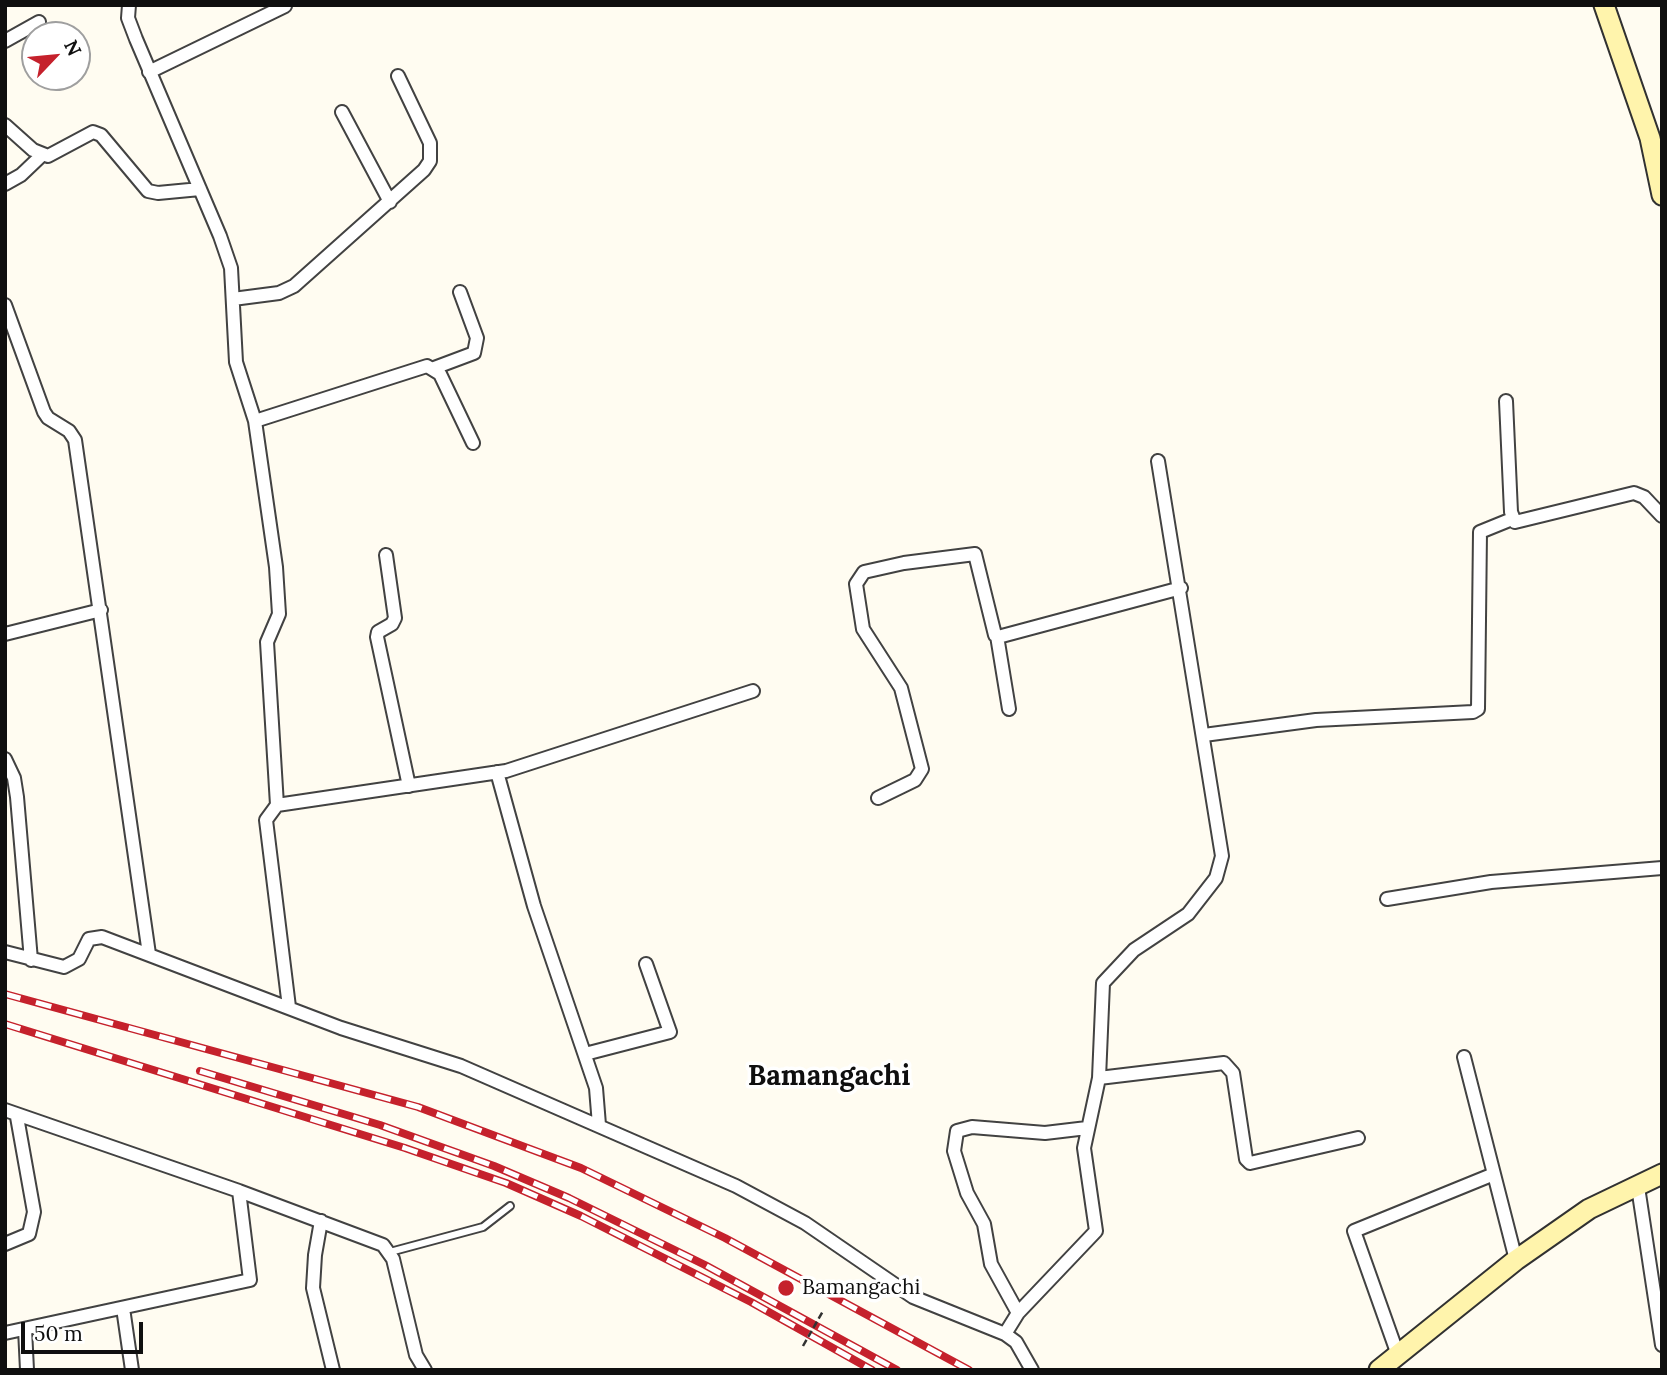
<!DOCTYPE html>
<html>
<head>
<meta charset="utf-8">
<style>
  body { margin:0 }
  #map { position:relative; width:1667px; height:1375px; overflow:hidden; background:#fffcf1; font-family:Lora,serif }
  canvas { display:block }
  .frame { position:absolute; inset:0; border:7px solid #0f0f0f; pointer-events:none }
  .north { position:absolute; left:21px; top:21px; width:70px; height:70px; box-sizing:border-box; background:#fff; border:2px solid #9f9f9f; border-radius:50%; rotate:64deg; font-size:19px; font-weight:700; line-height:28px; text-align:center; color:#0f0f0f }
  .north::after { content:''; display:block; margin:auto; width:24px; height:32px; background:#c5212c; clip-path:polygon(50% 0,100% 100%,50% 72%,0 100%) }
  .scale { position:absolute; left:21px; top:1322px; width:122px; height:32px; box-sizing:border-box; border:4px solid #0f0f0f; border-top:0; padding-left:9px; font-size:21px; line-height:24px; white-space:nowrap; color:#0f0f0f; -webkit-text-stroke:5px #fff; paint-order:stroke }
</style>
</head>
<body>
<div id="map">
<canvas width="1667" height="1375"></canvas>
<div class="frame"></div>
<div class="north">N</div>
<div class="scale">50 m</div>
</div>
<script>
const ctx = document.querySelector('canvas').getContext('2d');
ctx.lineJoin = 'round';
const poly = rows => new Path2D(rows.map(r => 'M' + r).join(''));
function stroke(path, color, width, dash) { ctx.strokeStyle = color; ctx.lineWidth = width; ctx.lineCap = dash ? 'butt' : 'round'; ctx.setLineDash(dash || []); ctx.stroke(path); }
function write(font, color, halo, rows, align = 'center') {
  ctx.font = font + ' Lora,serif'; ctx.lineWidth = 7; ctx.setLineDash([]); ctx.textBaseline = 'middle'; ctx.strokeStyle = halo; ctx.fillStyle = color; for (const [text, x, y, turn = 0] of rows) {
    ctx.save(); ctx.translate(x, y); ctx.rotate((+turn || 0) * Math.PI / 180); ctx.textAlign = isNaN(turn) ? turn : align; if (halo) ctx.strokeText(text, 0, 0); ctx.fillText(text, 0, 0); ctx.restore();
  }
}
const lane = poly([
  [390,1252,483,1227,510,1206]
]);
const street = poly([
  [129,5,128,18,136,39,220,236,231,268,236,362,255,421,276,567,279,614,267,642,277,805],
  [5,41,39,22],
  [149,72,285,6],
  [342,112,390,202],
  [5,125,33,150,48,156,93,132,101,135,148,191,158,193,200,189],
  [5,184,21,175,42,155],
  [233,299,279,293,294,286,424,170,430,161,430,143,398,76],
  [5,305,44,412,48,418,69,431,75,440,149,954],
  [434,368,474,353,477,338,460,292],
  [1506,401,1511,512,1515,522,1634,493,1644,497,1662,516],
  [255,421,427,366,440,374,473,443],
  [386,555,395,618,392,624,378,632,377,637,409,786],
  [5,634,101,610],
  [997,636,1009,709],
  [1204,735,1316,720,1473,712,1478,709,1480,532,1512,519],
  [5,759,14,778,17,797,31,960],
  [497,772,534,906,596,1088,599,1125],
  [878,798,915,780,922,769,901,688,863,629,856,584,864,572,904,563,975,554,995,635,998,637,1181,588],
  [1387,899,1491,882,1662,868],
  [5,952,64,967,79,959,89,939,102,937,341,1028,461,1066,736,1186,805,1223,913,1297,1005,1334,1016,1342,1032,1370],
  [289,1007,266,820,277,805,506,771,753,691],
  [585,1054,670,1032,646,964],
  [1464,1057,1516,1260],
  [1099,1078,1224,1063,1233,1073,1246,1159,1250,1163,1358,1138],
  [5,1110,239,1191,383,1245,393,1259,416,1355,425,1370],
  [1638,1187,1662,1345],
  [321,1221,315,1255,313,1288,333,1370],
  [5,1244,29,1234,34,1212,17,1117],
  [123,1308,132,1370],
  [1018,1313,991,1264,984,1224,967,1193,954,1151,957,1131,972,1127,1045,1133,1087,1128],
  [25,1329,27,1370],
  [5,1333,250,1280,239,1191],
  [1005,1334,1018,1313,1096,1231,1084,1148,1099,1078,1103,983,1134,950,1188,914,1216,878,1222,856,1158,461],
  [1398,1355,1354,1231,1494,1174]
]);
const secondary = poly([
  [1604,5,1650,138,1662,195],
  [1379,1370,1516,1260,1589,1209,1662,1174]
]);
stroke(lane, '#424242', 10);
stroke(street, '#424242', 16);
stroke(secondary, '#313131', 23);
stroke(lane, '#fff', 6);
stroke(street, '#fff', 12);
stroke(secondary, '#fff4ac', 19);
const rail = poly([
  [5,994,418,1107,581,1168,725,1238,969,1370],
  [5,1024,405,1148,506,1183,581,1216,751,1302,872,1370],
  [200,1071,380,1125,494,1166,569,1198,705,1265,897,1370]
]);
stroke(rail, '#c5212c', 8);
stroke(rail, '#fff', 5, [16]);
stroke(poly([
  [803,1346,823,1311]
]), '#313131', 2.5, [7, 3.5]);
for (const [x, y, r, color] of [
  [786,1288,9,"#c5212c"]
]) { const dot = new Path2D(); dot.arc(x, y, r, 0, 2 * Math.PI); ctx.fillStyle = color; ctx.fill(dot); stroke(dot, '#fff', 2.5); }
write('21px', '#0f0f0f', '#fff', [
  ["Bamangachi",802,1288]
], 'left');
write('bold 28px', '#0f0f0f', '#fff', [
  ["Bamangachi",829,1077]
]);
</script>
</body>
</html>
